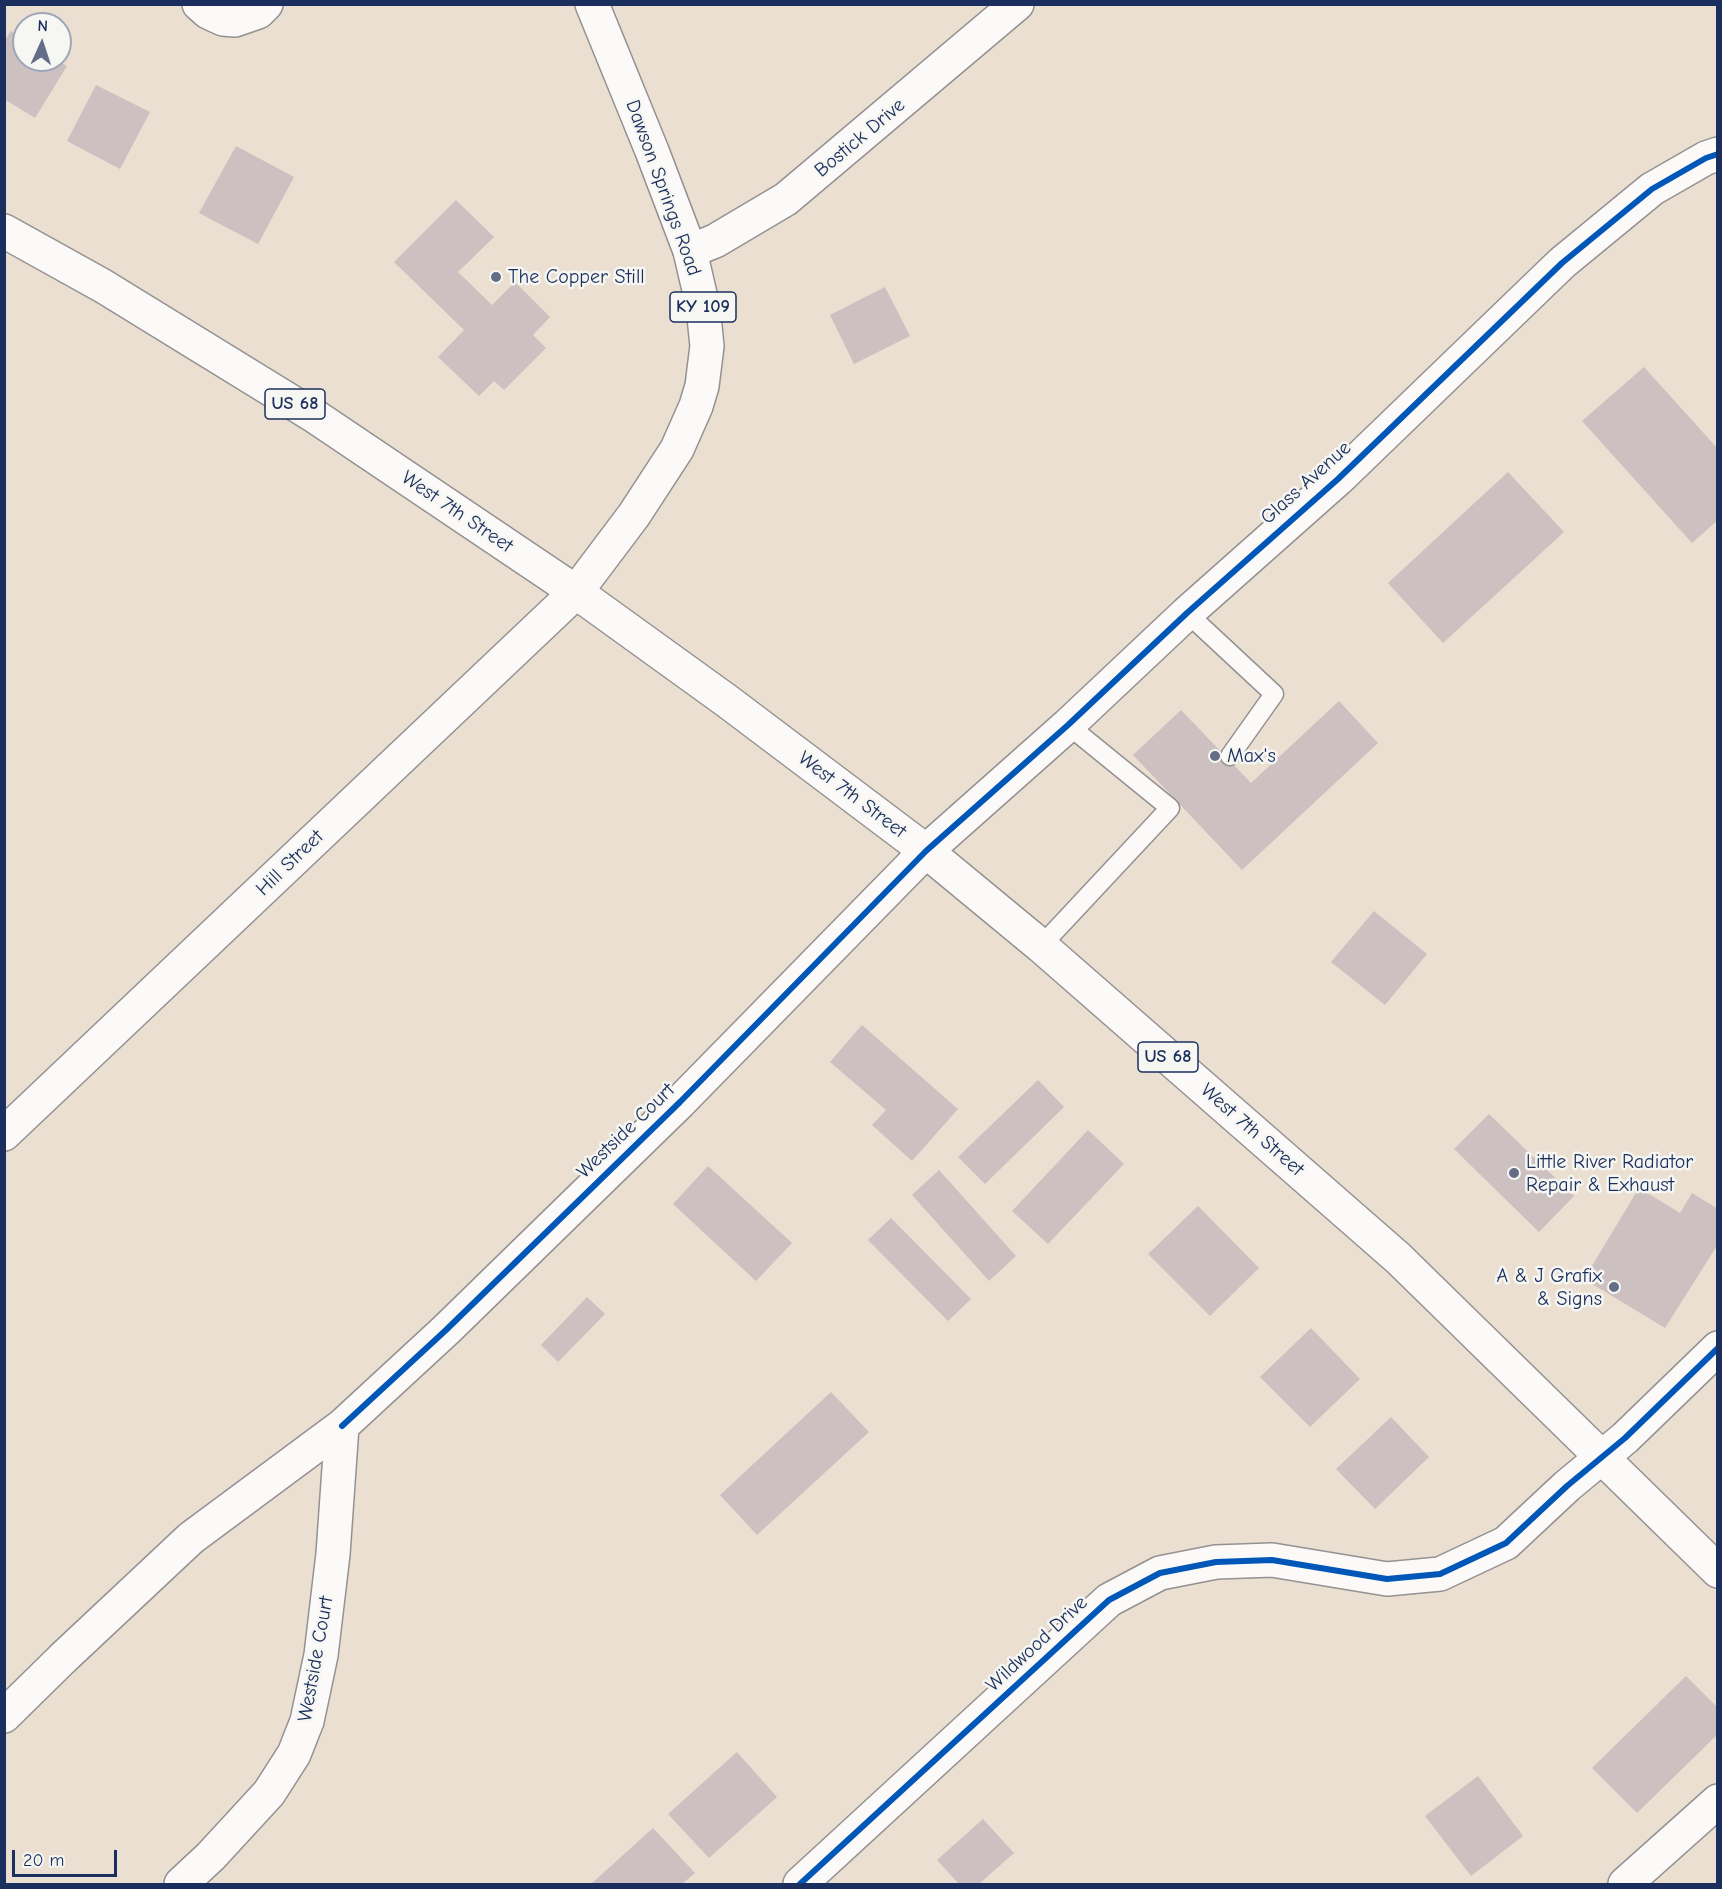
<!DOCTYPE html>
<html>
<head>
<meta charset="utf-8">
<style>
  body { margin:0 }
  #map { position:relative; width:1722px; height:1889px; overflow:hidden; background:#eadfd0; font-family:"Comic Neue",sans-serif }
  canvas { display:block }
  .frame { position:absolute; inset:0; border:6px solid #1b2f5e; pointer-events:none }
  .north { position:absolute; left:12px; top:12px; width:60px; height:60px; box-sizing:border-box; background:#f6f6f2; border:2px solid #9ea6b7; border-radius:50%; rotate:3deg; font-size:16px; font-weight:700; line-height:24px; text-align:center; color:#1b2f5e }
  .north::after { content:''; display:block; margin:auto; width:21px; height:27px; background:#636d86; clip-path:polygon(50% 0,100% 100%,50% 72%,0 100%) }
  .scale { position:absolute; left:12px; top:1850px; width:105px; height:27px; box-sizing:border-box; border:3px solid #1b2f5e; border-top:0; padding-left:8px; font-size:18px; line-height:21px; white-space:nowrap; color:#1b2f5e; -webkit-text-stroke:4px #f6f6f2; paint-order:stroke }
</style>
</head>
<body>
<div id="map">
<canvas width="1722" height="1889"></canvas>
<div class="frame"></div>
<div class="north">N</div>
<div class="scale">20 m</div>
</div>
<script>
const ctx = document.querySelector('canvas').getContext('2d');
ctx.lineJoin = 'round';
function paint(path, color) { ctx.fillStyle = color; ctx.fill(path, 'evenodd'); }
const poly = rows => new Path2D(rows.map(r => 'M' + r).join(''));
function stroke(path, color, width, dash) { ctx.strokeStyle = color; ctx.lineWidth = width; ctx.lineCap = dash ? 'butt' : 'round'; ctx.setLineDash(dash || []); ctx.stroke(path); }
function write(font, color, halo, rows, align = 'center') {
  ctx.font = font + ' "Comic Neue",sans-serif'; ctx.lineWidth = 5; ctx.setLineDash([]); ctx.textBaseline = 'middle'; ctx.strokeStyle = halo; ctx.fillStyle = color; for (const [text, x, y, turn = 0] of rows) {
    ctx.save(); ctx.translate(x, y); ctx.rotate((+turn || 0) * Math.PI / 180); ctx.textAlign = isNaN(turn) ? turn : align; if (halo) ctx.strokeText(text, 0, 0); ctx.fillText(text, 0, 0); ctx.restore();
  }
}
paint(poly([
  [11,31,24,40,24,60,57,60,67,66,35,118,4,99,4,41],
  [96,85,150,112,120,169,67,141],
  [236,146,294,177,258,244,199,213],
  [456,200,494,237,458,272,492,305,515,282,550,317,533,335,546,348,504,390,494,381,479,396,438,357,464,330,394,262],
  [885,287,910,336,854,364,830,315],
  [1644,367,1718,449,1718,520,1692,543,1582,421],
  [1508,472,1564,532,1443,643,1388,583],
  [1339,701,1378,743,1242,870,1133,755,1181,710,1251,783],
  [1374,911,1427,954,1385,1005,1331,962],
  [862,1025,958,1109,912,1161,872,1125,886,1110,830,1062],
  [1038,1080,1064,1107,985,1184,958,1157],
  [1489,1114,1574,1196,1539,1232,1454,1149],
  [1088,1130,1124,1164,1048,1244,1012,1211],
  [708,1166,792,1243,756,1281,673,1204],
  [939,1170,1016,1256,989,1281,912,1195],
  [1639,1188,1680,1213,1692,1193,1718,1209,1718,1244,1665,1328,1584,1279],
  [1198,1206,1259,1268,1210,1316,1148,1254],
  [891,1218,971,1299,948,1321,868,1240],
  [587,1297,605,1314,558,1362,541,1345],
  [1311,1328,1360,1379,1310,1427,1260,1377],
  [831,1392,869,1432,757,1535,720,1495],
  [1391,1417,1429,1457,1375,1509,1336,1469],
  [1686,1676,1718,1708,1718,1734,1637,1813,1592,1768],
  [737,1752,777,1797,709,1858,668,1814],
  [1478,1776,1523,1836,1471,1876,1425,1816],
  [983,1819,1014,1853,979,1884,959,1884,937,1860],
  [653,1828,695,1873,682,1884,591,1884]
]), '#ccc0c0');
const service = poly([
  [1187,613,1274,694,1230,756],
  [1041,946,1170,808,1068,725]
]);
const minor = poly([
  [199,4,208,12,223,19,235,20,258,12,266,4],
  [690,251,715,241,786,199,1017,4],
  [4,1134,576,592],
  [342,1426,446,1330,680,1102,926,851,1068,725,1187,613,1338,479,1562,263,1652,189,1706,158,1718,154],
  [4,1716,63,1658,191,1538,342,1426,333,1554,321,1655,307,1721,294,1754,269,1793,211,1856,181,1884],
  [800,1884,1109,1600,1160,1573,1216,1562,1272,1560,1387,1579,1440,1574,1506,1543,1567,1486,1625,1438,1718,1348],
  [1625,1884,1718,1801]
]);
const primary = poly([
  [4,231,103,286,316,417,576,592,727,701,926,851,1041,946,1398,1258,1718,1571],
  [576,592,634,515,677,449,696,406,702,386,707,346,703,307,690,251,652,151,592,4]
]);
stroke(service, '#939191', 21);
stroke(minor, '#939191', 36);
stroke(primary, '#939191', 36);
stroke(service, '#fcfaf8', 18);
stroke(minor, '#fcfaf8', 33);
stroke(primary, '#fcfaf8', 33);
stroke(poly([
  [342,1426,446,1330,680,1102,926,851,1068,725,1187,613,1338,479,1562,263,1652,189,1706,158,1718,154],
  [800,1884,1109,1600,1160,1573,1216,1562,1272,1560,1387,1579,1440,1574,1506,1543,1567,1486,1625,1438,1718,1348]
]), '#0057b8', 6);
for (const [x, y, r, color] of [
  [496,277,6,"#636d86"],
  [1215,756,6,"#636d86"],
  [1514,1173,6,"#636d86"],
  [1614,1287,6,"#636d86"]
]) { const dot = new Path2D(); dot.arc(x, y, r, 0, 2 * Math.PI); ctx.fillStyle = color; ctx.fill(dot); stroke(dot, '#f6f6f2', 2); }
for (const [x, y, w] of [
  [703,307,66],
  [295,404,60],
  [1168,1057,60]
]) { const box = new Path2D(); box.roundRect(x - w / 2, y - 15, w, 30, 4.5); ctx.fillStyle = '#f6f6f2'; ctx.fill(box); stroke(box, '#1b2f5e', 1.5); }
write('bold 18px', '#1b2f5e', null, [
  ["KY 109",703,307],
  ["US 68",295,404],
  ["US 68",1168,1057]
]);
write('20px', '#1b2f5e', '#f6f6f2', [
  ["Bostick Drive",860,138,-40],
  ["Dawson Springs Road",663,188,70],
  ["Glass Avenue",1306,483,-42],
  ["West 7th Street",457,512,34],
  ["West 7th Street",852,795,37],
  ["Hill Street",290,863,-44],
  ["West 7th Street",1252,1130,41],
  ["Westside Court",626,1131,-44],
  ["Wildwood Drive",1037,1644,-43],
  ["Westside Court",316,1659,-80]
]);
write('20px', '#1b2f5e', '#f6f6f2', [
  ["The Copper Still",508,277],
  ["Max's",1227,756],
  ["Little River Radiator",1526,1162],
  ["Repair & Exhaust",1526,1185],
  ["A & J Grafix",1602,1276,"right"],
  ["& Signs",1602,1299,"right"]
], 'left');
</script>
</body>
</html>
